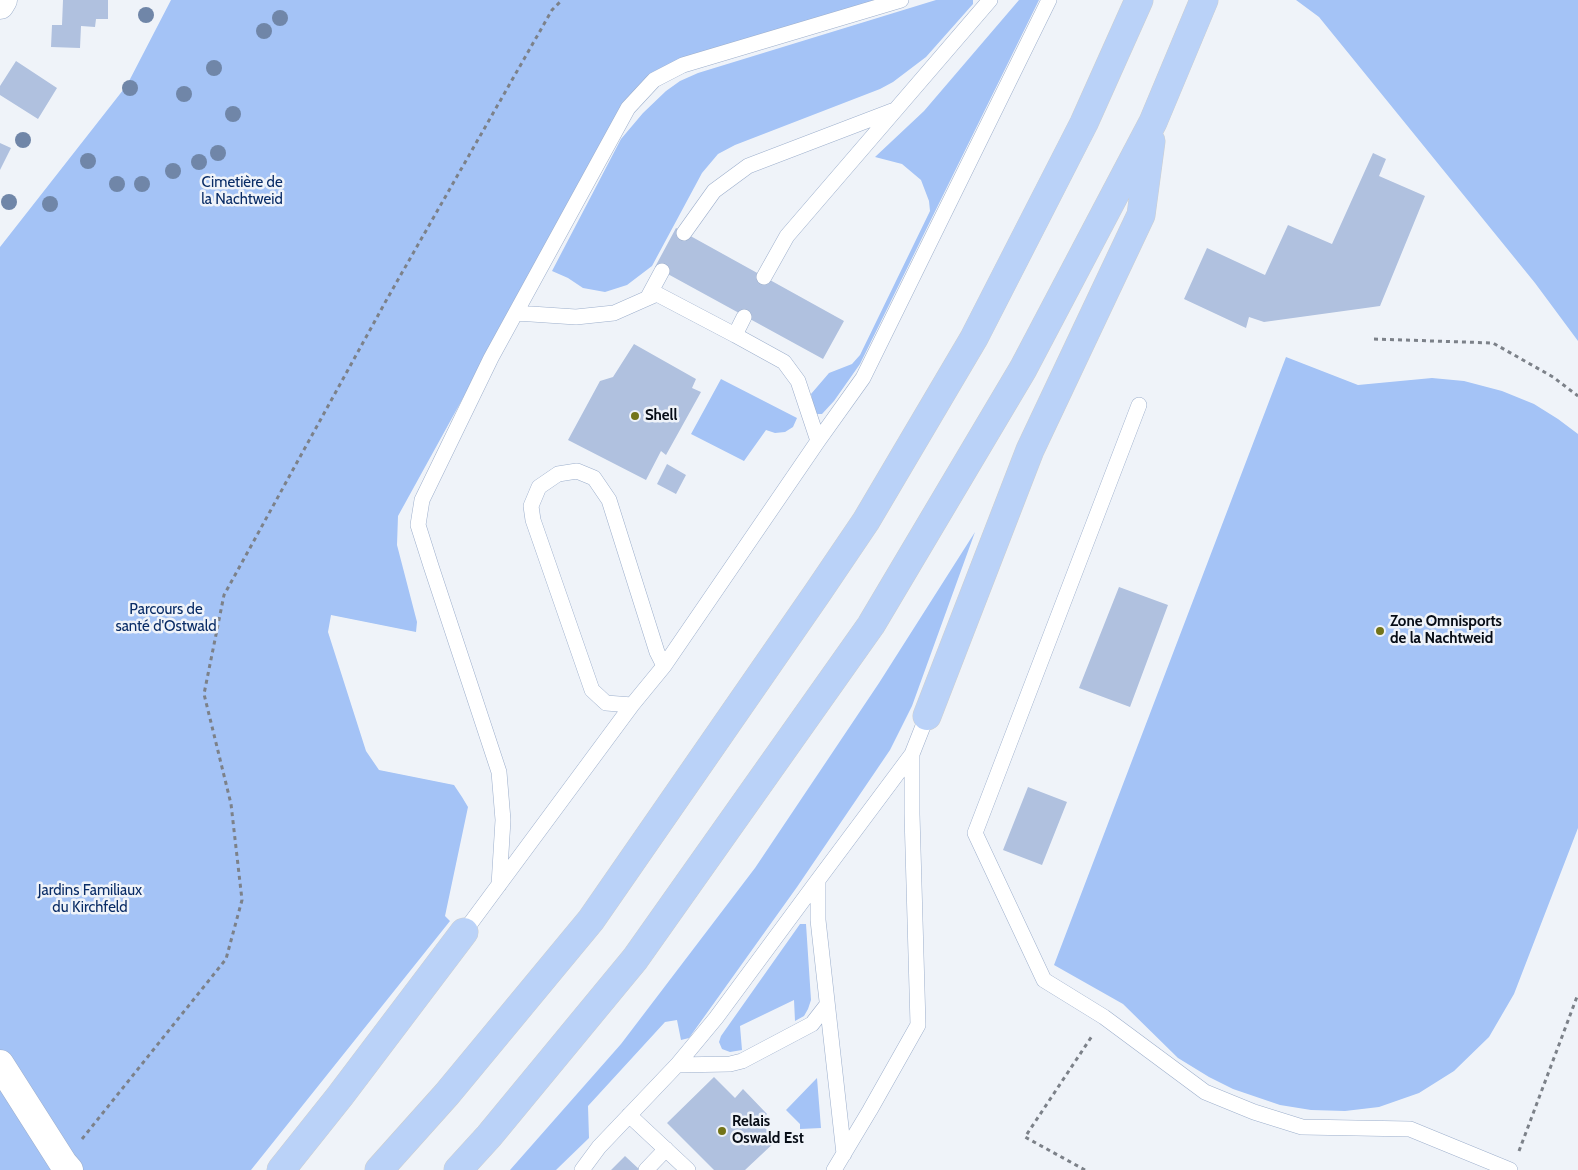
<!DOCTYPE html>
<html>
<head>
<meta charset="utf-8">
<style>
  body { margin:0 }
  canvas { display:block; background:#eff3f9 }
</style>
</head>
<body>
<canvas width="1578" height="1170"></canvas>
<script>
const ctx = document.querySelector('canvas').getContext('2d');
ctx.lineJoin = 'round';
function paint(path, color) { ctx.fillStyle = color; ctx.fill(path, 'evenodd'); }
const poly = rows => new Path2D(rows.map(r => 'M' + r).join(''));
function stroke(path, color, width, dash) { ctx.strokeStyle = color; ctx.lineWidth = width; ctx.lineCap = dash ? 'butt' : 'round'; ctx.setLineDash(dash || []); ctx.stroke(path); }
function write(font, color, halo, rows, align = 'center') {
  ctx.font = font + ' Cabin,sans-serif'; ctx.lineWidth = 5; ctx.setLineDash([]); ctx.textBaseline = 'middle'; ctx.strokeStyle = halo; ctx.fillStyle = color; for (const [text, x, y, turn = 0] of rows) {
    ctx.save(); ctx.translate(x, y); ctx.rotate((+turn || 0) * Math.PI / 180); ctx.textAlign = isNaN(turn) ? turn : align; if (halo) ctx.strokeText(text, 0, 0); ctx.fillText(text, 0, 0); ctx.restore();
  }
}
paint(poly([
  [171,0,877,0,687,58,615,122,398,516,397,545,417,622,416,632,331,615,328,632,366,751,379,770,454,785,462,797,468,807,445,916,450,921,251,1170,0,1170,0,247,127,85],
  [936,0,973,0,973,4,926,57,893,82,880,89,735,145,718,154,702,173,652,266,627,285,605,292,583,288,568,278,552,271,621,139,643,113,666,91,680,81,698,73],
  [1019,0,1039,0,860,364,834,401,822,414,815,414,811,394,829,373,852,364,860,355,930,211,929,201,921,180,902,164,875,157,924,111],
  [1296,0,1578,0,1578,341,1535,283,1319,17],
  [1286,357,1358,385,1432,378,1464,381,1502,391,1534,404,1558,419,1578,434,1578,828,1514,994,1489,1037,1454,1071,1419,1093,1379,1107,1345,1111,1311,1110,1280,1105,1233,1089,1209,1077,1178,1058,1123,1004,1054,965],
  [721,379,797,418,793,427,785,432,775,433,766,430,744,461,691,434],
  [975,532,912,706,890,750,797,887,689,1038,681,1040,677,1020,665,1022,588,1106,589,1138,556,1170,510,1170,621,1044,755,868,879,683],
  [800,924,806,924,811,1000,808,1009,804,1016,795,1021,794,1000,740,1026,742,1050,730,1052,722,1049,719,1042,721,1036],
  [817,1078,821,1128,800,1129,800,1124,786,1110]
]), '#a4c3f6');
paint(poly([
  [63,0,108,0,108,19,96,19,95,27,81,26,80,48,51,47,52,25,62,25],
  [16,61,57,88,38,119,0,95,0,86],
  [0,143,11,148,0,170],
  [1373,153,1386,159,1379,176,1425,196,1380,306,1264,322,1249,317,1246,328,1184,299,1207,248,1265,275,1288,225,1332,244],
  [676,228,844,321,823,359,655,267],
  [634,344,696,379,692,388,701,392,666,455,661,451,646,480,568,440,600,381,613,377],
  [667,464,686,475,676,494,657,484],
  [1119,587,1168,605,1130,707,1079,688],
  [1028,787,1067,802,1042,865,1003,850],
  [714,1077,735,1098,743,1089,767,1114,759,1122,777,1140,745,1170,714,1170,667,1123],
  [625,1156,640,1170,611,1170]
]), '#b0c1df');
const service = poly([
  [684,233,714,191,748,166,892,111],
  [764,277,787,236,990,0],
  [648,297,662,271],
  [516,313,576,317,614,313,657,294,735,335,744,317],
  [735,335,784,362,798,381,818,441],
  [1139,405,975,833,1044,980,1104,1017,1205,1092,1254,1112,1302,1127,1410,1129,1510,1170],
  [632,705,606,703,592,690,533,520,531,506,539,487,558,474,577,471,594,478,609,500,657,652,664,666],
  [499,885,503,820,499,772,431,566,418,525,422,500,491,358,628,108,654,80,683,65,901,0],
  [464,932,632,705,664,666,818,441,863,378,1049,0],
  [677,1065,730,1064,742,1061,812,1024,826,1006],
  [629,1115,688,1170],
  [844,1154,818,920,818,880,912,754,927,716],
  [582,1170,599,1147,677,1065,716,1018,818,880],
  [646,1170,666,1149],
  [834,1170,870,1110,918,1025,912,814,912,754]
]);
const minor = poly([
  [0,5,3,0],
  [0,1064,63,1163,69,1170]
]);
const trunk = poly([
  [927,716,1030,450,1141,215,1151,141],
  [281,1170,340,1096,464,932],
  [379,1170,447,1094,591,920,818,592,866,521,974,338,1084,123,1139,0],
  [458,1170,489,1136,635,959,871,625,1023,369,1153,122,1204,0]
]);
stroke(service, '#9dafcc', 16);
stroke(minor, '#9dafcc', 29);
stroke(trunk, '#cdcfd0', 29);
stroke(poly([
  [1374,339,1493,343,1553,377,1578,396],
  [82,1139,226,959,242,900,231,804,204,694,224,595,387,299,552,10,562,0],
  [1519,1151,1578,994],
  [1085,1170,1025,1137,1092,1036]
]), '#7c8189', 3, [4, 4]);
stroke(service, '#fff', 15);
stroke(minor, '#fff', 28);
stroke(trunk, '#bad2f8', 28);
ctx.fillStyle = '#7086a8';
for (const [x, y] of [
  [146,15],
  [280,18],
  [264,31],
  [214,68],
  [130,88],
  [184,94],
  [233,114],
  [23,140],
  [218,153],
  [88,161],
  [199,162],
  [173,171],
  [117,184],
  [142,184],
  [9,202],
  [50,204]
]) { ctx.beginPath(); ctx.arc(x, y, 8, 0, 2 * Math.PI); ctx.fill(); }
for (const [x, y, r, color] of [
  [635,416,5,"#737419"],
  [1380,631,5,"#737419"],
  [722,1131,5,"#737419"]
]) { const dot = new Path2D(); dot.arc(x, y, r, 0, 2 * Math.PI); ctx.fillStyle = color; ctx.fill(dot); stroke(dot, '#eff3f9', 2); }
write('15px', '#092c66', '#eff3f9', [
  ["Cimetière de",242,183],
  ["la Nachtweid",242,200],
  ["Parcours de",166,610],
  ["santé d'Ostwald",166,627],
  ["Jardins Familiaux",90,891],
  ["du Kirchfeld",90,908]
]);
write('bold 15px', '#070d16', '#eff3f9', [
  ["Shell",645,416],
  ["Zone Omnisports",1390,622],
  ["de la Nachtweid",1390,639],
  ["Relais",732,1122],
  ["Oswald Est",732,1139]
], 'left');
</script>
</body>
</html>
